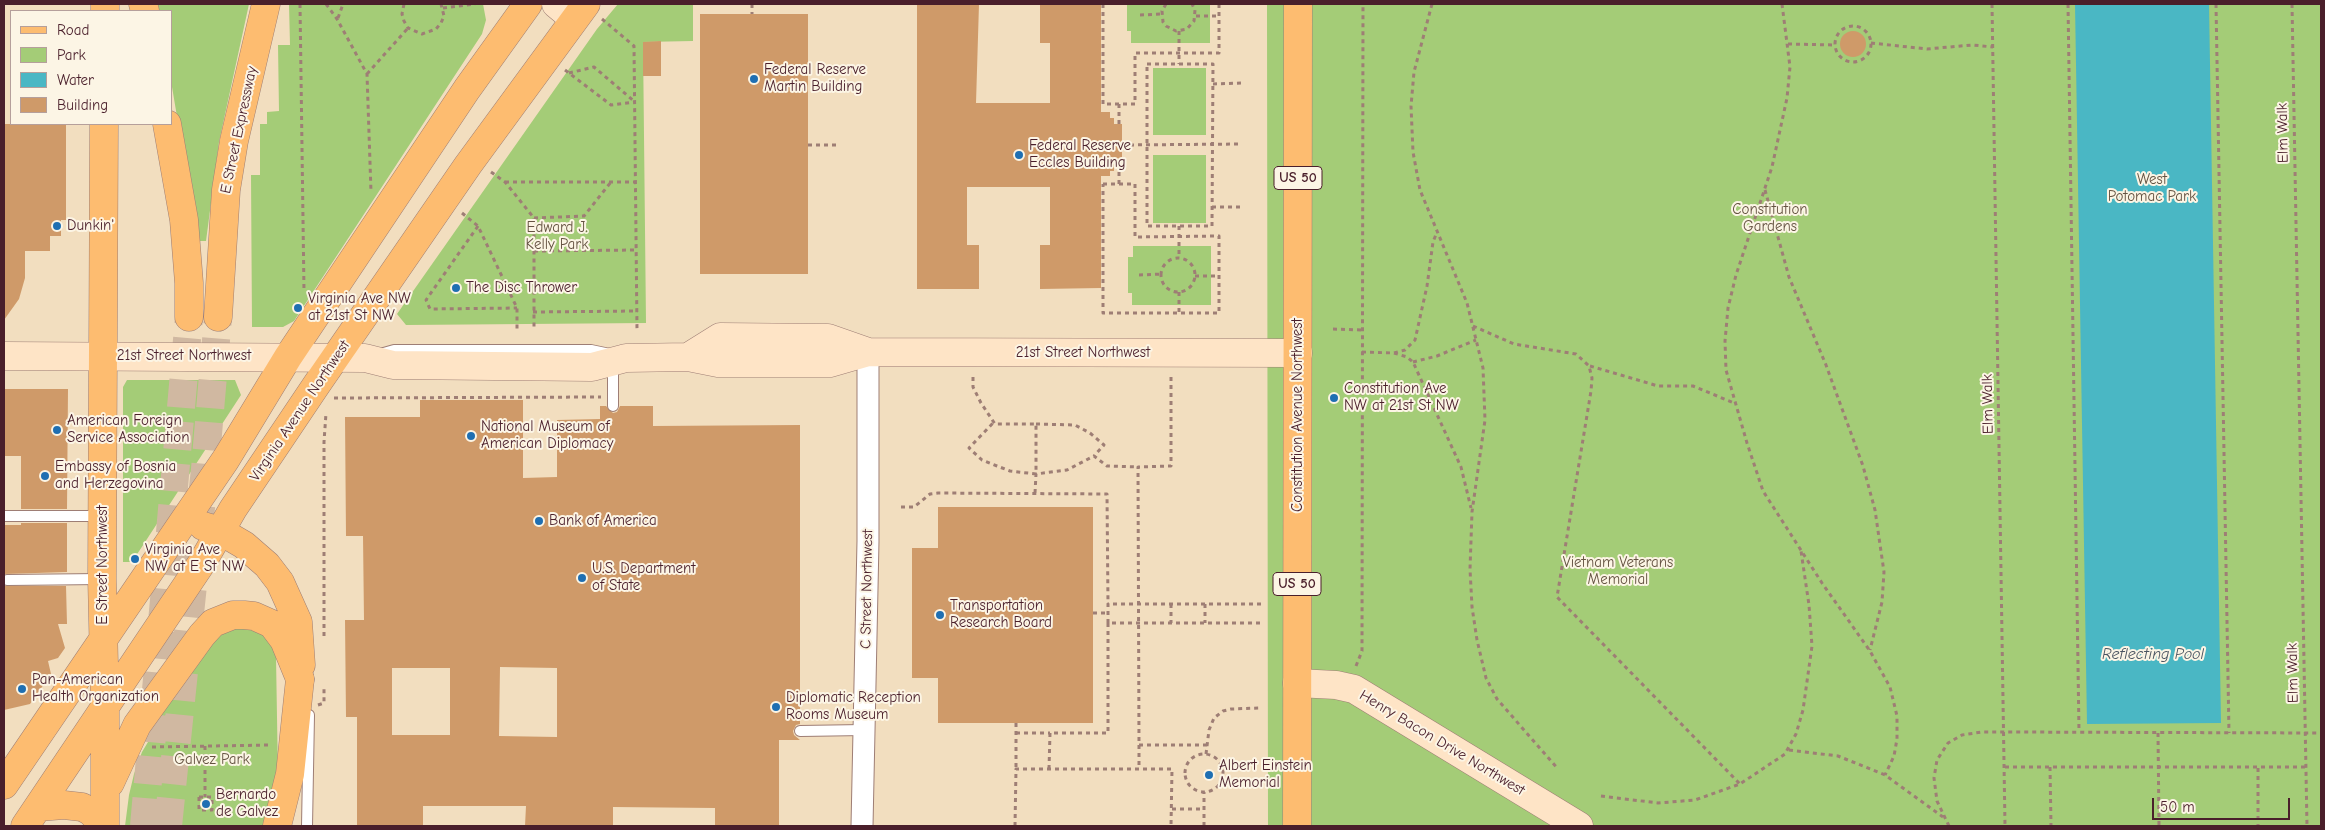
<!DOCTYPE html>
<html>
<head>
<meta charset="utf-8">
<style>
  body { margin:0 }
  #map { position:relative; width:2325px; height:830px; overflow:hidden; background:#f2debf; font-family:"Comic Neue",sans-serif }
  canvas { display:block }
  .frame { position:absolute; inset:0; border:5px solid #4a1f2b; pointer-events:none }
  .legend { position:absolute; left:10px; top:10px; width:162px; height:115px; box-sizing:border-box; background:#fcf5e5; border:1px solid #b59f9b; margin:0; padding:6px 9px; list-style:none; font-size:15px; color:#4a1f2b }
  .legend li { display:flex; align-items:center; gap:10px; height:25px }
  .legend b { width:25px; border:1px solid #b59f9b }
  .scale { position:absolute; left:2152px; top:798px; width:138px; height:22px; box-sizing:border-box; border:2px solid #4a1f2b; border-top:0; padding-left:6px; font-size:15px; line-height:18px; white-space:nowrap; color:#4a1f2b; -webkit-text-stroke:4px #fcf5e5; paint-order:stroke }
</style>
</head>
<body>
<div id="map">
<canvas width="2325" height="830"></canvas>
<div class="frame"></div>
<ul class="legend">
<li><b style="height:6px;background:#fdbc70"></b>Road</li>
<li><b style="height:14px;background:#a4cc77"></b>Park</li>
<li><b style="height:14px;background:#4ab7c4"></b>Water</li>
<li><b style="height:14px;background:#cf9a69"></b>Building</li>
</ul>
<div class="scale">50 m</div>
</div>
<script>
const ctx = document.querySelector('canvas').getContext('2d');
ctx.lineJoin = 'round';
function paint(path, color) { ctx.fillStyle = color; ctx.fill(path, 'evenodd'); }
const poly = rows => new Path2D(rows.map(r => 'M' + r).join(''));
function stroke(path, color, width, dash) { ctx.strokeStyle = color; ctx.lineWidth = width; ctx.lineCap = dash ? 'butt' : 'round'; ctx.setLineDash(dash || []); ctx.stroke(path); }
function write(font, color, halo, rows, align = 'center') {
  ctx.font = font + ' "Comic Neue",sans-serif'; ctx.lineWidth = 4; ctx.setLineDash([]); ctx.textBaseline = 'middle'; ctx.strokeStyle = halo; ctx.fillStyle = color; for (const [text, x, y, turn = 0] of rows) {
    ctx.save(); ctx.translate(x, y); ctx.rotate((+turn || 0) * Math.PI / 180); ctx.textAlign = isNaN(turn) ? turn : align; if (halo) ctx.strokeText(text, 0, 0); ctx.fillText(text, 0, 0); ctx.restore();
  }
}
paint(poly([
  [155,4,249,4,219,142,206,241,198,241,171,81,171,11,157,11],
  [289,4,483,4,486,20,482,34,294,321,283,327,252,327,251,175,260,175,260,124,267,124,267,112,279,111,278,45,290,45],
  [618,4,693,4,693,41,643,42,646,323,406,325,397,314,597,29],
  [1127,4,1210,4,1210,43,1131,43,1131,31,1127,31],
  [1267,4,2321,4,2321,826,1268,826],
  [1153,68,1206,68,1206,135,1153,135],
  [1153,155,1206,155,1206,223,1153,223],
  [1133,246,1211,246,1211,305,1132,305,1132,293,1128,293,1128,257,1133,257],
  [127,380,235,380,241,395,132,562,123,562,123,387],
  [254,626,272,643,276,657,278,777,263,826,125,826,129,795,134,774,142,752,148,742,141,738,216,637,234,627]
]), '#a4cc77');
paint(poly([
  [2075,4,2209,4,2221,723,2087,724]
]), '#4ab7c4');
paint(poly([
  [917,4,979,4,976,103,1050,103,1050,43,1040,43,1040,4,1101,4,1101,112,1110,112,1110,118,1114,118,1114,124,1122,124,1122,166,1114,166,1114,171,1110,171,1110,176,1101,176,1101,288,1040,289,1040,245,1050,245,1050,187,967,187,967,245,979,245,979,289,917,289],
  [700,14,808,14,808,274,700,274],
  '1840 44a13 13 0 1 1 26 0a13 13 0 1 1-26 0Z',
  [661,41,661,76,643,76,643,42],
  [4,124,66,124,66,220,61,220,61,236,50,236,50,251,25,251,25,278,19,299,4,320],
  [4,389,68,389,67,509,21,509,21,456,4,456],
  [420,400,523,400,523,478,557,477,557,420,600,419,600,406,606,406,613,413,617,412,620,406,653,406,653,426,800,425,800,724,796,725,793,731,794,735,800,740,779,740,779,826,715,826,715,808,613,807,613,826,525,826,526,806,423,806,423,826,357,826,357,717,346,717,345,620,364,620,363,536,346,536,345,417,420,417],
  [500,667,557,668,557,737,499,736],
  [392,668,450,668,450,735,392,735],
  [938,507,1093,507,1093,723,938,723,938,678,912,678,912,548,938,548],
  [21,523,67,523,67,572,4,574,4,525,21,525],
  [4,586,66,586,67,624,58,624,65,648,58,658,48,661,51,674,30,704,4,710]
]), '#cf9a69');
stroke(poly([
  [144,826,189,317],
  [168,826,205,469,218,317]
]), '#d0b8a1', 28, [28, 14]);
const lane = poly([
  [380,354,394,350,591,350,610,354],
  [613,406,613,363],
  [4,516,100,516],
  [7,580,101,579],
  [800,731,864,730],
  [307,826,309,715]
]);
const street = poly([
  [862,826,868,541,868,352]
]);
const secondary = poly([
  [556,4,574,19],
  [4,356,365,358,393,365,592,367,626,358,688,357,718,363,830,363,868,352,1298,353],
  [688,357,720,337,828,338,868,352],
  [1297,683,1336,685,1354,689,1579,826]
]);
const primary = poly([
  [105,11,105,4],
  [104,124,102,579,105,708,105,826],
  [203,526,220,531,244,545,267,565,280,582,298,622,301,665],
  [110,783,137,725,202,635,213,623,233,615,244,615,254,616,272,624,284,640,300,679],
  [4,785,226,459,288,357,467,89,528,4],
  [38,807,64,805,82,807,90,811,105,826],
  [25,826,203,561,233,509,317,384,468,165,586,4]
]);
const highway = poly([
  [143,4,145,11],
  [167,124,184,220,189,283,189,317],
  [218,317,226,190,234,141,266,4],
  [277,826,290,774,300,679],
  [1297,826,1298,4]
]);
stroke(lane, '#9e7e75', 12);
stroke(street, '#9e7e75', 23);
stroke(secondary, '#9e7e75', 29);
stroke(primary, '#9e7e75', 29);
stroke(highway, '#9e7e75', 29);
stroke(poly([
  [300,4,304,291],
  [326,4,337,19,367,74,371,192],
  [404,4,402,14,404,21,408,28,422,34,436,29,441,23,444,16,441,4],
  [752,4,752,14],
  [1103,4,1103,104,1135,104,1135,53,1219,53,1219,4],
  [1166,4,1162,11,1163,22,1166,26,1176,31,1187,29,1194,21,1195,10,1192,4],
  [1432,4,1414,72,1411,106,1413,152,1420,190,1467,303,1483,368,1485,420,1472,512,1470,569,1472,607,1477,640,1486,678,1497,699,1558,769],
  [1782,4,1790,67,1787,98,1772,167,1736,275,1728,308,1725,341,1726,370,1747,443,1763,491,1822,583,1870,651,1890,687,1897,716,1897,739,1894,756,1885,775],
  [1992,4,2005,826],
  [2068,4,2079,732],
  [2216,4,2229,733],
  [2292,4,2307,826],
  [443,8,475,4],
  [1140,15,1162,14],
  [1196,16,1219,16],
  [338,18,343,4],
  [602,19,634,46,637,330],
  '1835 44a18 18 0 1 1 36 0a18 18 0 1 1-36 0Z',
  [1179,31,1179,64],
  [1871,43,1927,49,1972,45,1993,47],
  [1788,44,1835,45],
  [1147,64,1213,64,1212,226,1147,226,1147,64],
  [565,70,611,105,635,102],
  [569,73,594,67,635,102],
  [367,74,408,28],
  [1213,84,1241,83],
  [1119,104,1119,124],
  [808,145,840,145],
  [1122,145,1241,144],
  [491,172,505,182,534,218,534,329],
  [505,182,636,182],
  [1103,184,1135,184,1135,237,1219,236,1219,313,1103,313,1103,184],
  [1119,184,1119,166],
  [1765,190,1789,277,1826,365,1863,466,1875,510,1884,572,1882,602,1870,650],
  [1212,207,1242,207],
  [462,213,478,226,517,308,517,329],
  [534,218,584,216,611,182],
  [478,226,426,300,430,309,517,308],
  [1179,226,1179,258],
  [534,251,638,250],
  '1161 275a17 17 0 1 1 34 0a17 17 0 1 1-34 0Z',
  [1139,275,1162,274],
  [1195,276,1219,276],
  [1179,292,1179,313],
  [533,312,638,311],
  [1473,326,1514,344,1576,354,1589,366,1592,378,1591,391,1557,597,1740,784],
  [1333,329,1362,330],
  [1362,352,1394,353,1405,350,1415,340,1427,286,1433,242,1437,232],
  [1394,353,1407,357,1413,362,1461,467,1471,508],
  [1413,362,1437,356,1476,340],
  [1590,366,1658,386,1693,386,1734,403],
  [973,377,973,387,981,403,995,424,1036,424,1036,474,1010,471,997,466,982,460,969,448,994,422],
  [1171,377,1171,466,1138,467,1139,745,1207,745],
  [334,398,601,397],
  [1036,424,1075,425,1090,433,1104,445,1094,456],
  [1035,493,1036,474,1067,470,1094,456,1107,466,1138,467],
  [901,507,914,507,930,494,938,493,1107,494,1108,604],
  [1171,604,1171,623],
  [1205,604,1205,623],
  [1261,604,1108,604,1108,623,1261,623],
  [1093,613,1107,613],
  [324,636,324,442,326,413],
  [1356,666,1362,651,1363,4],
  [318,705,324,703,324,688],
  [1016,723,1016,769],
  [1016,733,1050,733],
  [2158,733,2159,826],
  [1139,745,1139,769],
  [205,746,205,797],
  [152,747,271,745],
  [1789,750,1838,756,1885,775,1943,817],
  '1185 773a19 19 0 1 1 38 0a19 19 0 1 1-38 0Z',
  [1206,754,1209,730,1214,718,1223,711,1231,709,1259,708],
  [2005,767,2306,767],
  [2050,767,2051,826],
  [2258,768,2258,826],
  [1049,769,1050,733,1108,733,1108,623],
  [1601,796,1658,803,1695,800,1740,784,1785,754,1796,734,1803,710,1812,646,1809,605,1801,551],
  [199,797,212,797,212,810,199,810,199,797],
  [1172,809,1204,809],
  [1015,826,1016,769,1172,769,1171,826],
  [1204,826,1204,792],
  [1949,826,1937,801,1934,778,1937,760,1948,743,1962,735,1982,732,2005,732,2321,733]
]), '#9e7e75', 3, [4, 4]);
stroke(lane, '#fff', 10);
stroke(street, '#fff', 21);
stroke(secondary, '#fee4c6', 28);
stroke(primary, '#fdbc70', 28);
stroke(highway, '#fdbc70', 28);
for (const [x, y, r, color] of [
  [754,79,5,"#1f6fb2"],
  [1019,155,5,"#1f6fb2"],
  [57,226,5,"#1f6fb2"],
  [456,288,5,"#1f6fb2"],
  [298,308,5,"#1f6fb2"],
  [1334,398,5,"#1f6fb2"],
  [57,430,5,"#1f6fb2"],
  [471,436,5,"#1f6fb2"],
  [45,476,5,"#1f6fb2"],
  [539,521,5,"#1f6fb2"],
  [135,559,5,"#1f6fb2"],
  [582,578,5,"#1f6fb2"],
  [940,615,5,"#1f6fb2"],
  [22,689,5,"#1f6fb2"],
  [776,707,5,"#1f6fb2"],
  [1209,775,5,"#1f6fb2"],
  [206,804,5,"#1f6fb2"]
]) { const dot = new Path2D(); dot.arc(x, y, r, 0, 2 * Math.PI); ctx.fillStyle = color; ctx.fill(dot); stroke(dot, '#fcf5e5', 2); }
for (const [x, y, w] of [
  [1298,178,48],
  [1297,584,48]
]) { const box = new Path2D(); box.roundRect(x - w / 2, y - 11.5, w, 23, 4); ctx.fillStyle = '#fcf5e5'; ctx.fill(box); stroke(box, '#4a1f2b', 1); }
write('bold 14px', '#4a1f2b', null, [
  ["US 50",1298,178],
  ["US 50",1297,584]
]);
write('15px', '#4a1f2b', '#fcf5e5', [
  ["Federal Reserve",764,70],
  ["Martin Building",764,87],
  ["Federal Reserve",1029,146],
  ["Eccles Building",1029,163],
  ["Dunkin'",67,226],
  ["The Disc Thrower",466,288],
  ["Virginia Ave NW",308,299],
  ["at 21st St NW",308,316],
  ["Constitution Ave",1344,389],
  ["NW at 21st St NW",1344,406],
  ["American Foreign",67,421],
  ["Service Association",67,438],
  ["National Museum of",481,427],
  ["American Diplomacy",481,444],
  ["Embassy of Bosnia",55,467],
  ["and Herzegovina",55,484],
  ["Bank of America",549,521],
  ["Virginia Ave",145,550],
  ["NW at E St NW",145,567],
  ["U.S. Department",592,569],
  ["of State",592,586],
  ["Transportation",950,606],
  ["Research Board",950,623],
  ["Pan-American",32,680],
  ["Health Organization",32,697],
  ["Diplomatic Reception",786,698],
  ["Rooms Museum",786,715],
  ["Albert Einstein",1219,766],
  ["Memorial",1219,783],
  ["Bernardo",216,795],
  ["de Galvez",216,812]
], 'left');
write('15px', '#4a1f2b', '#fcf5e5', [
  ["E Street Expressway",239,130,-78],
  ["Elm Walk",2283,133,-91],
  ["21st Street Northwest",1083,353],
  ["21st Street Northwest",184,356],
  ["Elm Walk",1988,404,-91],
  ["Virginia Avenue Northwest",300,411,-56],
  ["Constitution Avenue Northwest",1298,415,-90],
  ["E Street Northwest",103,565,-90],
  ["C Street Northwest",867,589,-89],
  ["Elm Walk",2293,673,-91],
  ["Henry Bacon Drive Northwest",1442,743,31]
]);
write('15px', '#655342', '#fcf5e5', [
  ["West",2152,180],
  ["Potomac Park",2152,197],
  ["Constitution",1770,210],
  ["Gardens",1770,227],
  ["Edward J.",557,228],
  ["Kelly Park",557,245],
  ["Vietnam Veterans",1618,563],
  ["Memorial",1618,580],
  ["Galvez Park",212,760]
]);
write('italic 16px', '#4a5461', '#fcf5e5', [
  ["Reflecting Pool",2153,654]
]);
</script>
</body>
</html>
